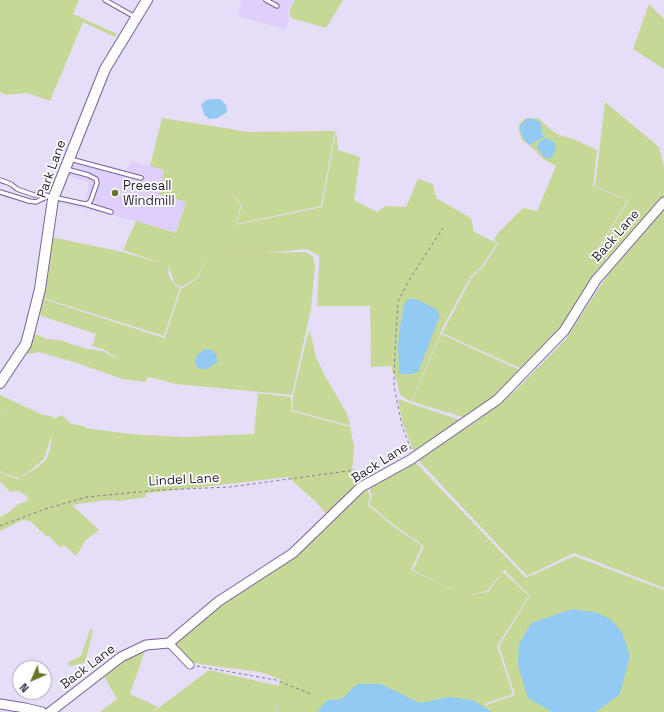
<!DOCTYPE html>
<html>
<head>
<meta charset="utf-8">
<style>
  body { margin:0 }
  #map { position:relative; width:664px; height:712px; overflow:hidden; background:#e6ddf8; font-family:"Space Grotesk",sans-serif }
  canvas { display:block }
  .north { position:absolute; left:12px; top:660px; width:40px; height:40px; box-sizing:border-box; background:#fff; border:1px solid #a9a5af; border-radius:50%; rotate:225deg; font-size:11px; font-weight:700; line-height:16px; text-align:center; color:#281e37 }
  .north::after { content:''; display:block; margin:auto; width:14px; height:18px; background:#647524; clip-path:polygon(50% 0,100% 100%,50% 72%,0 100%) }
</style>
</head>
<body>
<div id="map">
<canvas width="664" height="712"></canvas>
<div class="north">N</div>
</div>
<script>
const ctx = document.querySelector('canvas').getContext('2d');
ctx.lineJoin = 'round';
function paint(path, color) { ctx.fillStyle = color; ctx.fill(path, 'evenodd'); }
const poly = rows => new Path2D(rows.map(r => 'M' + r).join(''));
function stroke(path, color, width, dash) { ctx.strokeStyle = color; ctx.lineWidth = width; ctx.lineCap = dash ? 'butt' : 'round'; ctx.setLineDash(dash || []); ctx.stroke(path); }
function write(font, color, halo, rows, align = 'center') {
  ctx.font = font + ' "Space Grotesk",sans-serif'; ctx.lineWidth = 3.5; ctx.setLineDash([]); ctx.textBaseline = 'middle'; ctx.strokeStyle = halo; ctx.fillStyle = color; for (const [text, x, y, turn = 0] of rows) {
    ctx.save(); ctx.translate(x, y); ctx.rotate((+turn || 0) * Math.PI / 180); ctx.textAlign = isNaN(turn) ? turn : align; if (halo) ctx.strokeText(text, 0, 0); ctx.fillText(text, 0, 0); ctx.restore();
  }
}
paint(poly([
  [240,0,294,0,288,11,289,19,286,30,238,16,242,1],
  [72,157,127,170,131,161,164,169,159,194,186,202,176,233,136,221,57,202,62,196,85,202,89,183,68,176]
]), '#decffc');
paint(poly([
  [0,0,79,0,73,14,117,34,115,37,83,22,50,101,27,93,6,95,0,92],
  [295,0,343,0,326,28,291,18,289,11],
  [649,4,664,19,664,69,633,49],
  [605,102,659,147,664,167,664,198,609,259,597,251,629,200,595,186],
  [162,118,249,132,335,131,321,206,236,224,242,205,233,195,206,191,232,195,241,205,235,225,322,207,336,131,338,150,360,157,354,200,377,212,385,206,406,207,418,179,433,184,436,198,471,218,474,232,497,243,482,266,471,276,444,325,411,402,400,395,395,374,393,374,391,366,371,367,370,306,317,306,319,266,319,256,307,249,264,253,206,254,305,252,313,256,315,266,311,309,292,395,176,384,149,377,146,379,146,382,122,379,77,363,39,352,24,355,33,333,47,339,59,340,87,349,103,351,116,358,121,359,116,357,103,349,92,346,96,334,39,315,43,299,164,338,163,343,181,289,199,277,206,256,198,277,181,287,175,284,168,265,169,276,175,285,180,288,164,336,43,298,51,237,123,252,167,265,123,250,136,221,176,233,186,202,159,194,164,170,150,166],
  [526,118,538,118,550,129,559,135,573,139,597,150,593,186,628,200,596,251,608,260,558,334,524,370,442,333,472,277,484,266,498,243,494,240,497,234,523,208,537,211,556,166,543,159,534,149,522,140,519,131,519,124],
  [664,209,664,588,574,553,527,576,418,460,478,420,516,390,565,340,614,265],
  [310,331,316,357,324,374,346,412,351,426,292,410,293,396,307,337],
  [441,334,522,371,500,396,466,418,416,403,412,401],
  [258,393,291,397,291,411,350,427,354,446,352,474,361,484,327,515,317,503,288,477,150,493,146,493,146,497,120,501,106,500,72,505,99,530,86,540,76,556,64,545,61,548,49,536,47,537,30,521,23,520,0,531,0,517,8,513,17,505,28,500,27,496,18,491,10,492,0,481,0,472,5,475,18,479,35,469,46,460,50,449,52,434,44,459,32,469,19,478,5,474,0,471,0,412,4,408,0,411,0,395,41,414,54,417,54,419,62,415,71,424,83,426,86,428,129,434,184,437,254,434],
  [398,399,463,421,419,451,413,450,402,421],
  [415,462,526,578,574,556,664,590,664,712,277,712,277,703,276,712,153,712,209,670,279,686,280,680,282,680,260,672,207,665,190,662,174,645,181,637,213,608,270,570,366,487,370,496,368,505,393,526,422,546,411,570,464,595,413,570,424,546,394,525,369,504,372,496,369,487],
  [504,570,530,596,499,646,515,695,486,705,492,711,484,704,513,694,497,646,529,596,503,572,488,592,466,595,487,591],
  [90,629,93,630,85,663,69,666,68,662,81,656],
  [146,648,130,694,158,707,152,712,100,712,117,699,102,673,123,659]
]), '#c6d895');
paint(poly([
  [213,99,220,99,226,105,227,112,218,118,209,119,204,114,201,105,206,100],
  [530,118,541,122,542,134,544,137,529,145,523,138,520,130,520,125,525,120],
  [545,138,547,138,555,143,556,149,552,157,549,159,544,157,537,148,537,144],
  [408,299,416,299,426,304,437,310,440,316,418,372,412,374,399,374,398,345,400,327,404,304],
  [205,349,212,350,216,354,218,362,207,369,200,369,195,365,195,360,198,354],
  [573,609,598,613,610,619,622,632,630,656,620,694,596,712,552,712,528,698,518,665,519,644,531,623],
  [357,684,381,684,420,703,448,697,473,700,492,712,317,712,327,700,342,699]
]), '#92caf4');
const service = poly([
  [105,0,135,17],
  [266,0,277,6],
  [70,159,141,178],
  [0,180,11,184,17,189,34,195,42,193,48,196],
  [0,192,29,201,36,202,48,196,85,204,89,203,91,200,97,183,96,179,88,175,66,169],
  [85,204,111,212]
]);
const minor = poly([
  [169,643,190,665]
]);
const tertiary = poly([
  [0,704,25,708,42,712],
  [50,712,121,657,146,645,169,643,219,601,293,553,361,487,410,460,497,400,564,331,596,280,664,202]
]);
const secondary = poly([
  [0,383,26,344,30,329,40,289,53,199,105,69,147,0]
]);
stroke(service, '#78619d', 5.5);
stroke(minor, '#78619d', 9);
stroke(tertiary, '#78619d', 11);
stroke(secondary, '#78619d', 12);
stroke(poly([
  [411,449,402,426,394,386,395,353,398,301,411,277,443,228],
  [0,526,45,509,87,497,159,490,230,487,355,470,361,477],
  [197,666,276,680,311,694]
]), '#857b95', 1, [3, 3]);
stroke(service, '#fff', 3.5);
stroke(minor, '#fff', 7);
stroke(tertiary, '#fff', 9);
stroke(secondary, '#fff', 10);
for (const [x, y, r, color] of [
  [115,193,4,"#647524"]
]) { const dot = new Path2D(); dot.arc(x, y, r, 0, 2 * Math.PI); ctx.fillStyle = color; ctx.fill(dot); stroke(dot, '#fff', 1.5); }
write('13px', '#281e37', '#fff', [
  ["Park Lane",52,169,-70],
  ["Back Lane",616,236,-49],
  ["Back Lane",380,463,-32],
  ["Lindel Lane",184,480,-3],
  ["Back Lane",88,667,-37]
]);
write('13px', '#281e37', '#fff', [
  ["Preesall",123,186],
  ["Windmill",123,201]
], 'left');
</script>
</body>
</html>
